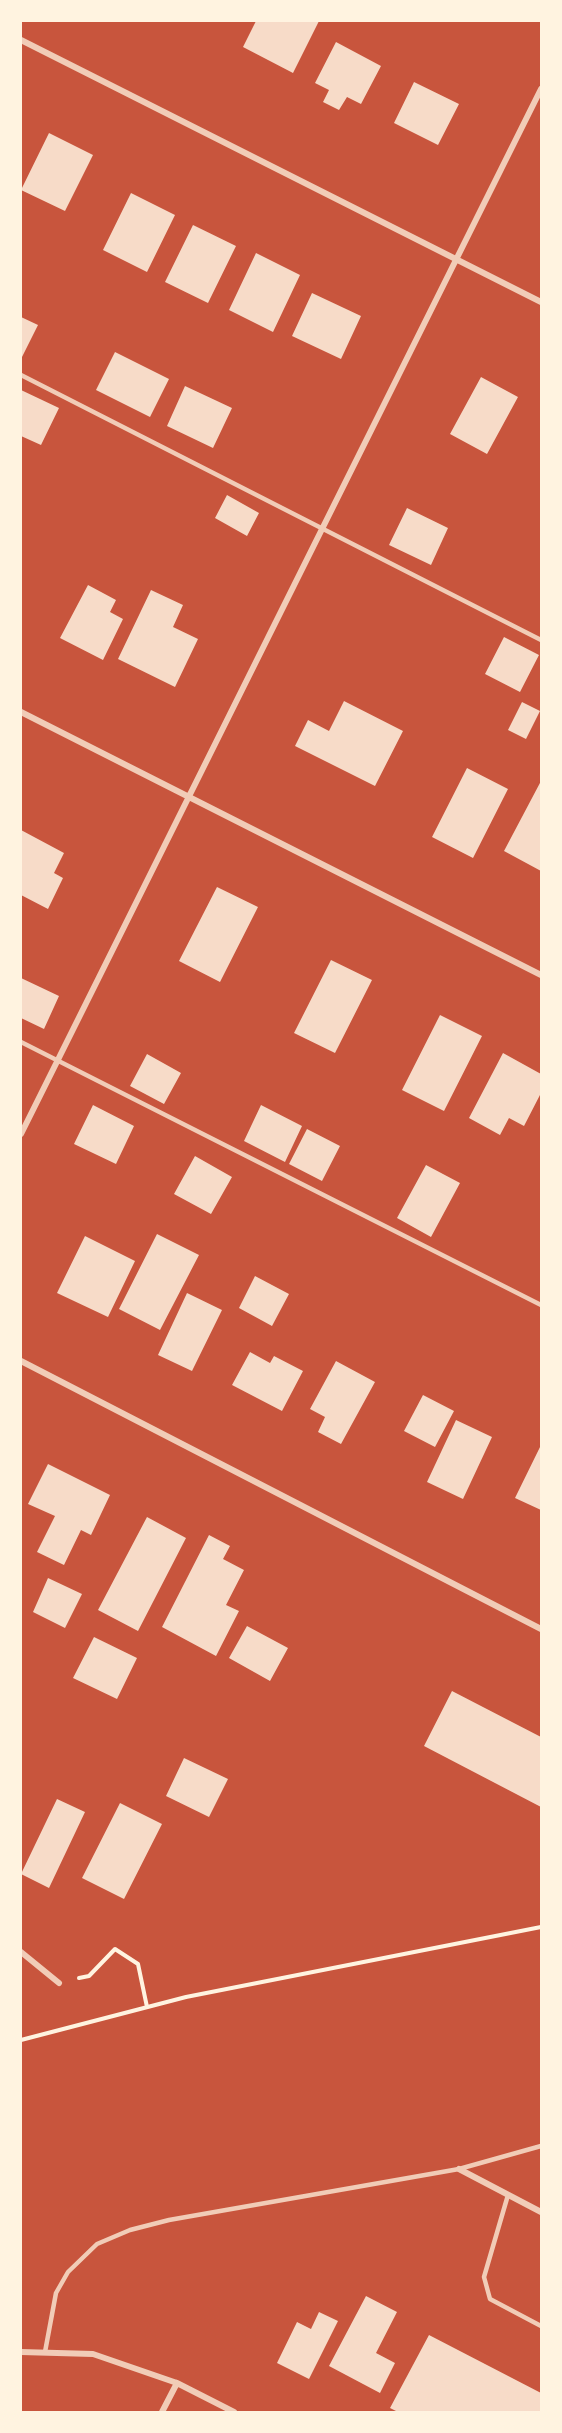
<!DOCTYPE html>
<html>
<head>
<meta charset="utf-8">
<style>
  body { margin:0 }
  #map { position:relative; width:562px; height:2433px; overflow:hidden; background:#c8553d; font-family:Bitter,serif }
  canvas { display:block }
  .frame { position:absolute; inset:0; border:22px solid #fff3e0; pointer-events:none }
</style>
</head>
<body>
<div id="map">
<canvas width="562" height="2433"></canvas>
<div class="frame"></div>
</div>
<script>
const ctx = document.querySelector('canvas').getContext('2d');
ctx.lineJoin = 'round';
function paint(path, color) { ctx.fillStyle = color; ctx.fill(path, 'evenodd'); }
const poly = rows => new Path2D(rows.map(r => 'M' + r).join(''));
function stroke(path, color, width, dash) { ctx.strokeStyle = color; ctx.lineWidth = width; ctx.lineCap = dash ? 'butt' : 'round'; ctx.setLineDash(dash || []); ctx.stroke(path); }
paint(poly([
  [256,21,319,21,293,73,243,47],
  [336,42,381,66,361,104,347,97,339,110,323,102,329,90,315,83],
  [414,82,459,104,438,145,394,123],
  [49,133,93,155,65,211,21,190],
  [131,193,175,215,147,272,103,250],
  [193,225,236,246,208,303,165,282],
  [256,253,300,275,273,332,229,310],
  [312,293,361,316,341,359,292,336],
  [21,317,38,325,21,359],
  [115,352,169,379,150,417,96,390],
  [481,377,518,397,487,454,450,434],
  [185,386,232,408,213,448,167,426],
  [21,390,59,408,41,445,21,436],
  [227,495,259,513,247,536,215,518],
  [407,508,448,528,431,565,389,545],
  [88,585,116,600,110,612,123,619,103,660,60,638],
  [151,590,183,605,173,627,198,639,175,687,118,659],
  [504,637,539,655,520,692,485,674],
  [344,701,403,731,375,786,295,746,308,720,329,731],
  [522,702,540,711,526,739,508,730],
  [467,768,508,789,473,858,432,837],
  [541,781,541,871,504,851],
  [21,830,64,853,54,873,63,878,48,909,21,895],
  [217,887,258,907,220,982,179,961],
  [331,960,372,980,335,1053,294,1033],
  [21,978,59,996,44,1029,21,1018],
  [440,1015,482,1036,444,1111,402,1090],
  [503,1053,541,1074,541,1093,524,1126,509,1118,500,1135,469,1118],
  [147,1054,181,1073,164,1104,130,1086],
  [93,1105,134,1126,116,1164,74,1144],
  [261,1105,302,1126,285,1162,244,1141],
  [307,1129,340,1146,322,1181,289,1164],
  [195,1156,232,1177,211,1214,174,1194],
  [426,1165,460,1183,431,1237,397,1218],
  [157,1234,199,1255,160,1330,119,1309],
  [85,1236,135,1261,108,1317,57,1293],
  [255,1276,289,1294,272,1326,239,1308],
  [187,1293,222,1310,192,1371,158,1355],
  [250,1352,270,1363,274,1356,303,1371,282,1411,232,1385],
  [336,1361,375,1382,341,1444,318,1432,325,1417,310,1409],
  [423,1395,454,1411,435,1447,404,1431],
  [456,1420,492,1437,463,1499,427,1482],
  [541,1445,541,1510,515,1498],
  [48,1464,110,1495,91,1535,81,1530,64,1565,37,1552,55,1516,28,1504],
  [147,1517,186,1538,138,1631,98,1610],
  [209,1535,230,1546,223,1559,244,1570,226,1605,239,1611,216,1656,162,1627],
  [48,1578,82,1594,65,1628,33,1612],
  [247,1626,288,1648,270,1681,229,1658],
  [94,1637,137,1658,117,1699,73,1678],
  [452,1691,541,1737,541,1807,424,1746],
  [184,1758,228,1779,209,1817,166,1796],
  [57,1799,85,1812,49,1888,21,1874],
  [120,1803,162,1824,124,1899,82,1878],
  [366,2296,397,2312,376,2353,395,2363,380,2393,329,2366],
  [319,2312,338,2321,309,2379,277,2363,297,2322,311,2329],
  [429,2335,541,2393,541,2412,398,2412,390,2408]
]), '#f7dbc8');
stroke(poly([
  [79,1978,89,1976,115,1949,138,1964,147,2007],
  [21,2040,186,1997,541,1927]
]), '#fff3e0', 4);
stroke(poly([
  [21,375,541,640],
  [21,1042,541,1305],
  [508,2195,484,2277,490,2299,541,2326],
  [45,2352,56,2293,68,2272,97,2244,130,2230,169,2220,459,2169,541,2146]
]), '#f1ccb7', 4.5);
stroke(poly([
  [21,40,541,302],
  [21,712,541,975],
  [21,1134,541,89],
  [21,1361,541,1629],
  [21,1952,59,1983],
  [459,2169,541,2212],
  [21,2352,93,2354,177,2383,234,2412],
  [162,2412,177,2383]
]), '#f1ccb7', 6);
</script>
</body>
</html>
